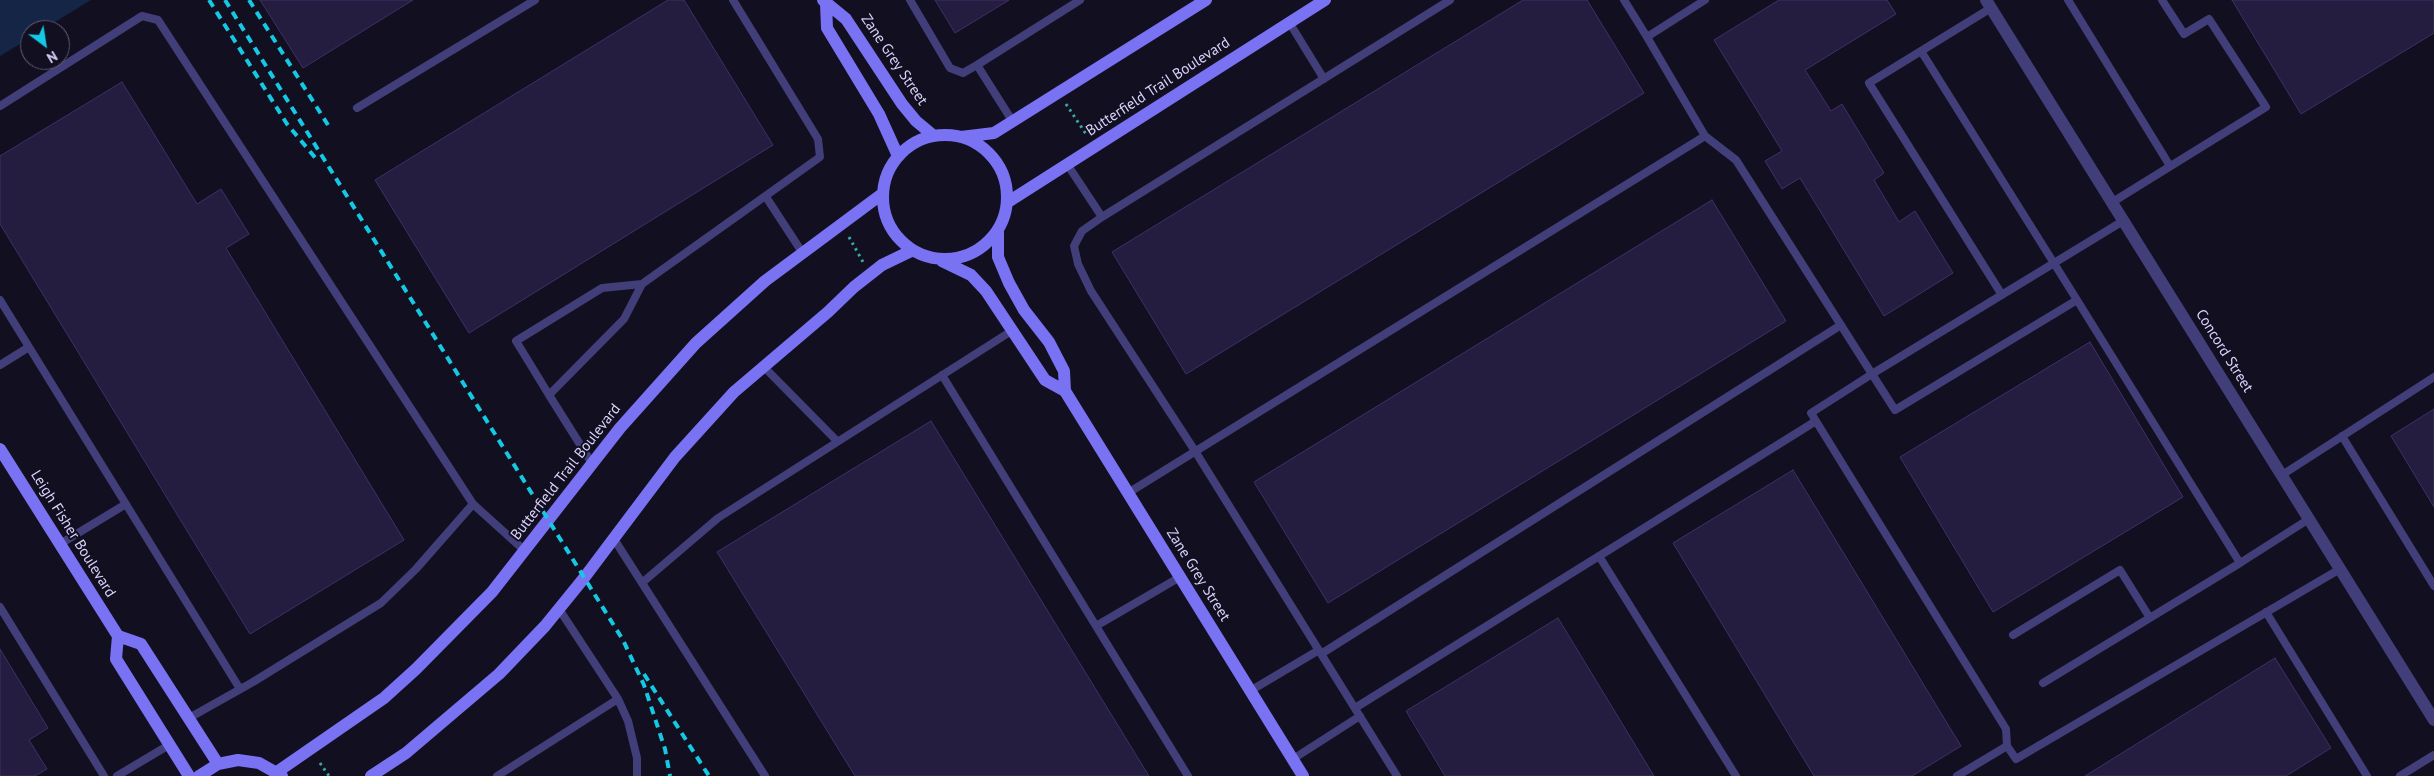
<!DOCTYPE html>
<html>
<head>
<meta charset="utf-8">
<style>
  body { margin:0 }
  #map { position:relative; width:2434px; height:776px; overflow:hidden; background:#120f20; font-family:"PT Sans",sans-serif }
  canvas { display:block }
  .north { position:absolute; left:20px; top:20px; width:50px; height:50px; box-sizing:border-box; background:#120f20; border:1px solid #615d78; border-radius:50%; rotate:149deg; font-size:14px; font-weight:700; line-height:20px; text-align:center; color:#d8d2fb }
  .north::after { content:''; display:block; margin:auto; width:18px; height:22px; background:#15c8e3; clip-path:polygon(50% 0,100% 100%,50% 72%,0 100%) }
</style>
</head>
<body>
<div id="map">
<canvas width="2434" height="776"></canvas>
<div class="north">N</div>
</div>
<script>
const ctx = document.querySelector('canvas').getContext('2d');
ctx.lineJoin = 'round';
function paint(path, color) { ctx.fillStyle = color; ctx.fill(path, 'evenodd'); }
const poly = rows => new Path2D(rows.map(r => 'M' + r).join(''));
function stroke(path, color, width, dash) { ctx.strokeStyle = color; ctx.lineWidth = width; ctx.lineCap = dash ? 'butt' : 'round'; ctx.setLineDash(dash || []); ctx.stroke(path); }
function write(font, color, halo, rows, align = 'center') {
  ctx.font = font + ' "PT Sans",sans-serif'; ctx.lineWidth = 4; ctx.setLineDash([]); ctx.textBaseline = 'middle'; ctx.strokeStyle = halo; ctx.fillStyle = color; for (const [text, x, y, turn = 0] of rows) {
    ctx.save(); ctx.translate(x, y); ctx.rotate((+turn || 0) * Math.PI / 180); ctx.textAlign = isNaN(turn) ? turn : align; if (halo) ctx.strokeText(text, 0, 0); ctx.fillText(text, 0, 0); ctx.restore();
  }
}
paint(poly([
  [0,0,91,0,42,30,30,30,30,38,0,56]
]), '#142545');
const building = poly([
  [260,0,413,0,303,68,260,0],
  [668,0,684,0,773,145,469,333,375,180,668,0],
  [935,0,1009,0,955,33,935,0],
  [1523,0,1587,0,1644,93,1186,374,1112,252,1523,0],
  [1779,0,1887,0,1896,14,1805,70,1831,111,1842,104,1884,173,1874,180,1899,222,1915,211,1953,273,1884,316,1800,178,1782,189,1765,161,1782,151,1714,40,1779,0],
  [2232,0,2434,0,2434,33,2301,114,2232,0],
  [122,82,197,204,221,189,249,234,226,248,404,540,250,634,0,224,0,156,122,82],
  [1712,200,1786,321,1328,603,1254,482,1712,200],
  [2090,342,2183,497,1993,612,1900,457,2090,342],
  [2434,409,2434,507,2391,436,2434,409],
  [931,421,1149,776,855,776,717,552,931,421],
  [1793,470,1961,746,1912,776,1814,776,1673,543,1793,470],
  [1558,618,1654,776,1445,776,1406,711,1558,618],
  [0,649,48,728,29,740,47,769,35,776,0,776,0,649],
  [2275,658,2331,748,2286,776,2085,776,2275,658]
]);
paint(building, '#251d3f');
stroke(building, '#3e3169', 1);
stroke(poly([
  [1066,104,1086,134],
  [849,237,863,262],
  [320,763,329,776]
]), '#39a7a4', 3, [2.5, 4]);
stroke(poly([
  [910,0,950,68,963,73,977,65,1013,122],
  [1624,0,1647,37,1705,0],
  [2068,0,2170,166],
  [1991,8,1869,83,2002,295],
  [1289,22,1324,79],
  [1647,37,1705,136,1736,160,1872,374,2123,221],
  [1921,51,2077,300,1895,410,1872,374,1811,413,2006,729,2007,746],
  [977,65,1080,0],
  [0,106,142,16,158,20,473,504,416,569,381,603,253,682,189,718],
  [357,108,535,0],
  [1067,164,1102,217,1450,0],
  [766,197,802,252],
  [2111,203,2266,107,2209,19,2184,34,2162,0],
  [1102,217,1082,231,1074,246,1078,264,1091,291,1195,451,1397,776],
  [0,300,240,689],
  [2077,300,2240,563,2309,519],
  [0,365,29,347],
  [764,367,837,441],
  [942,375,1188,776],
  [549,395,516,341,602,288,642,284],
  [2342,436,2434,586],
  [593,465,549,395,624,319,642,284,820,157,818,139,733,0],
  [2282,475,2434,377],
  [1128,493,1705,136],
  [473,504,525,551],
  [614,539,765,776],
  [60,544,126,504],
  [1599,556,1736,776],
  [643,582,718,518,1013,330],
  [0,607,104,776],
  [2266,612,2367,776],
  [1096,626,1180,577],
  [2013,635,2120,570,2150,618],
  [1321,654,1841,325],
  [2043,683,2240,563],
  [1250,691,1319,650],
  [618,699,628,721,637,758,637,776],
  [1355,708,1816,421],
  [1293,759,1360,716],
  [117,776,169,745],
  [497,776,618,699,559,609],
  [1957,776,2007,746,2016,759,2340,569],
  [2400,776,2434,755]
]), '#423e7a', 8);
stroke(poly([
  [1986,0,2434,720]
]), '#423e7a', 12);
stroke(poly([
  [823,0,846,19,902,104,916,121,934,136],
  [826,4,827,28,879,114,898,156],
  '883 197a62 62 0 1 1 124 0a62 62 0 1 1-124 0Z',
  [961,137,994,133,1206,0],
  [1008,202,1325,0],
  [998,232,998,257,1009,283,1024,310,1049,342,1064,371,1065,391,1303,776],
  [942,261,971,275,986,291,1045,380,1065,391],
  [0,449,118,636,116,659,189,776],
  [118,636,141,644,218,764],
  [277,772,384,698,416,669,492,592,620,428,696,343,765,281,882,194],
  [199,776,218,764,238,760,259,763,282,776],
  [371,776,406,753,499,674,545,626,584,578,675,457,734,392,828,312,854,287,882,265,911,251]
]), '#7972f2', 12);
stroke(poly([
  [209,0,287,124,318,161],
  [225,0,623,640,644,685,665,749,670,776],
  [249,0,328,125],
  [644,674,709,776]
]), '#15c8e3', 4, [8, 6]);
write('15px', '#d8d2fb', '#120f20', [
  ["Zane Grey Street",894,60,56],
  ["Butterfield Trail Boulevard",1158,87,-33],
  ["Concord Street",2224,351,58],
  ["Butterfield Trail Boulevard",566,472,-52],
  ["Leigh Fisher Boulevard",73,534,58],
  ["Zane Grey Street",1198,575,58]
]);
</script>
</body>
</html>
